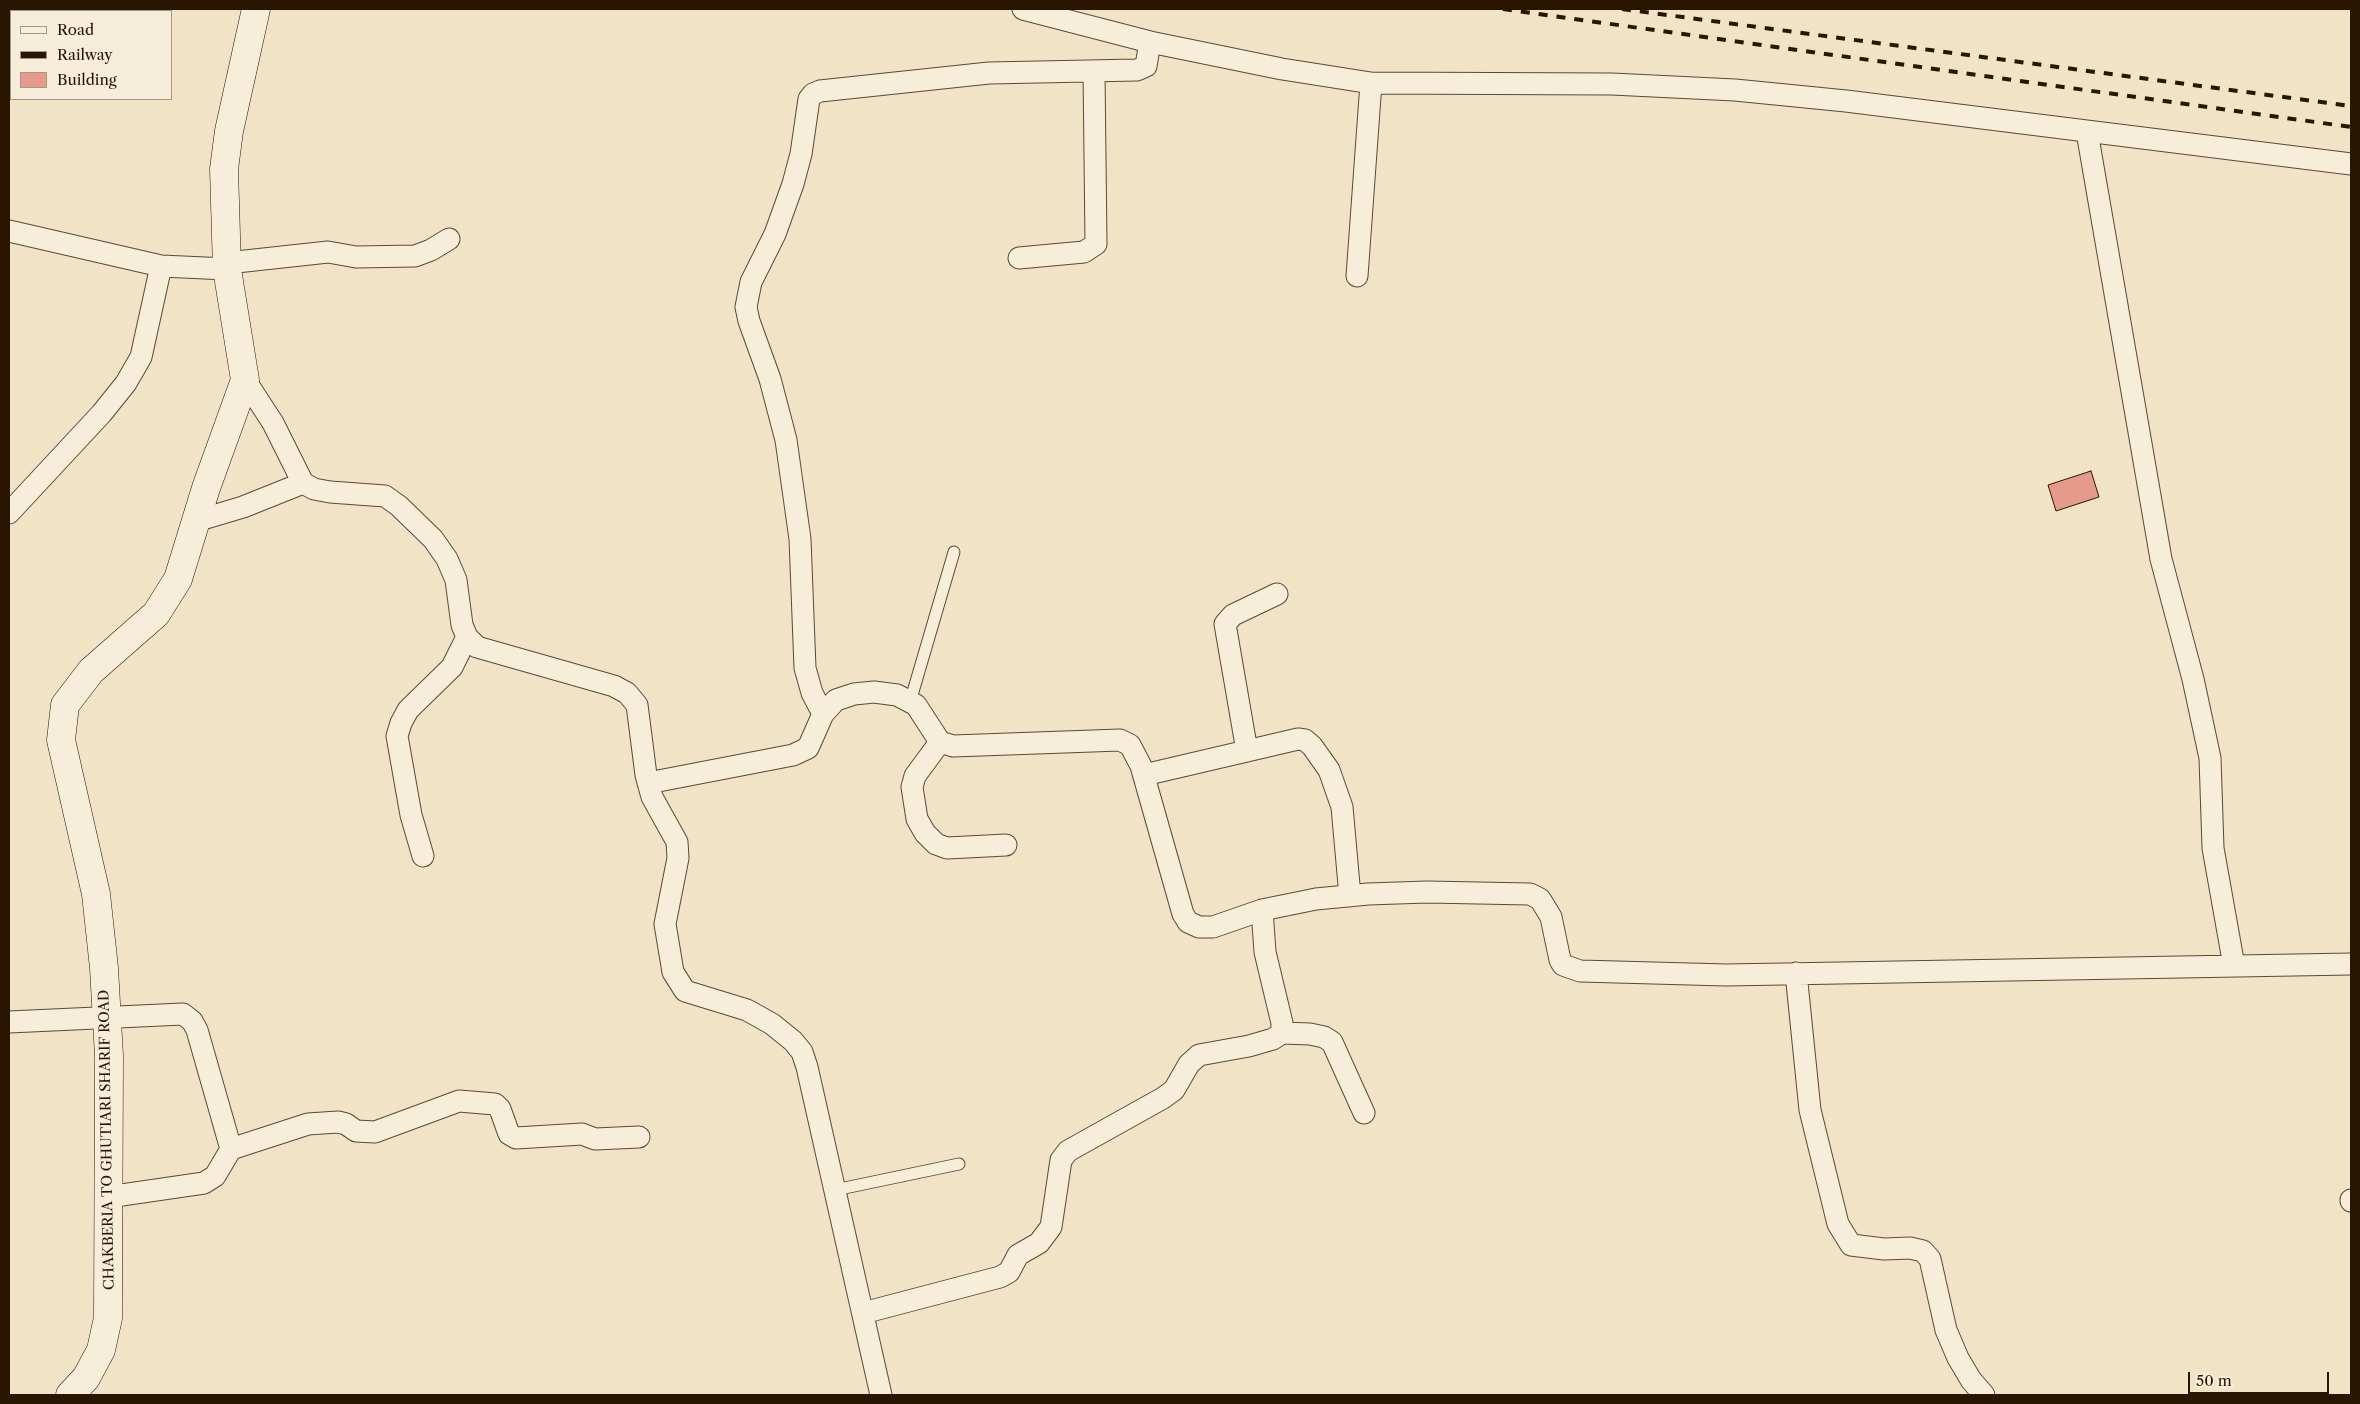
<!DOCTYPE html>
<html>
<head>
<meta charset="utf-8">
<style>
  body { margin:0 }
  #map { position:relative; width:2360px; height:1404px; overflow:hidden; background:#f1e3c6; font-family:"Libre Caslon Text",serif }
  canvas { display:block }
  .frame { position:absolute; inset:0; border:10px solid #2a1600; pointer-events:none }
  .legend { position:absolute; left:10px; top:10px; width:162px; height:90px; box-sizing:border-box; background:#f6edda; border:1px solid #a49783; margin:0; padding:6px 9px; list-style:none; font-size:15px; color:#2a1600 }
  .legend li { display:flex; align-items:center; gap:10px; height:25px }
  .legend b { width:25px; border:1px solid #a49783 }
  .scale { position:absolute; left:2188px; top:1372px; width:141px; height:22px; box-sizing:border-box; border:2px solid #2a1600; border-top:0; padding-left:6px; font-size:15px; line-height:18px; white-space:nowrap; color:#2a1600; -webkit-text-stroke:4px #f6edda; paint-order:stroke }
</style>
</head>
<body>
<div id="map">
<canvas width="2360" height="1404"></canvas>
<div class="frame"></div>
<ul class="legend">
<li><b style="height:6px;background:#f6edda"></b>Road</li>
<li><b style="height:6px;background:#2a1600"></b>Railway</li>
<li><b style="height:14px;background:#e69a8b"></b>Building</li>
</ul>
<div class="scale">50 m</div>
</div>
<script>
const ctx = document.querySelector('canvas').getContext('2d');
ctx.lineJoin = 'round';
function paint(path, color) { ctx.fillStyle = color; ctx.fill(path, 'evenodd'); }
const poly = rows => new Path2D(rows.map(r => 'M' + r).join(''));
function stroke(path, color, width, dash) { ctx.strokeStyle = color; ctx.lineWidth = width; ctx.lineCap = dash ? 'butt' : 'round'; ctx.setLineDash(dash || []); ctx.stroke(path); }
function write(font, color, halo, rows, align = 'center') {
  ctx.font = font + ' "Libre Caslon Text",serif'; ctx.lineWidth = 5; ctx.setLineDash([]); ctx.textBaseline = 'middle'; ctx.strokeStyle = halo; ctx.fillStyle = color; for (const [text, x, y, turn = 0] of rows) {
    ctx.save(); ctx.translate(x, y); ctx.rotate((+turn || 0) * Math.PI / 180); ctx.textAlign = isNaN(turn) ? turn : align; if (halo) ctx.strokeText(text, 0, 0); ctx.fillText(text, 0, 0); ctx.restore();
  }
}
const building = poly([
  [2091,471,2099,497,2056,511,2048,485,2091,471]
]);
paint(building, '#e69a8b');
stroke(building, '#2a1600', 1);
const lane = poly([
  [910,702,954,552],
  [835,1190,959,1164]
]);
const street = poly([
  [1023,9,1150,42,1282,69,1371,83,1612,84,1735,90,1846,101,2351,164],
  [2087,132,2161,559,2193,679,2210,758,2213,848,2234,966],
  [9,231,161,266],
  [1019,258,1084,252,1096,244,1094,71],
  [227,263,328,252,356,257,415,256,431,250,449,239],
  [1357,276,1371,83],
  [245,380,273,423,303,483,314,489,330,492,385,496,399,506,433,539,447,559,456,580,462,625,467,637,477,647,614,686,627,693,637,705,646,775,652,797,677,842,678,858,665,924,673,972,685,991,747,1010,772,1024,793,1041,802,1052,807,1067,881,1395],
  [9,513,102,413,126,383,141,357,161,266,227,269],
  [196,521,243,507,303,483],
  [823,714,812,693,805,668,800,539,786,440,770,379,749,321,746,307,751,282,775,234,793,184,801,154,809,99,813,94,820,91,989,73,1137,70,1146,66,1150,42],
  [940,742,915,776,912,787,917,819,925,833,936,844,947,848,1006,845],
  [1247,751,1225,624,1233,615,1277,594],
  [1144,775,1298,739,1305,740,1312,746,1329,770,1342,807,1350,896],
  [648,783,793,755,808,748,823,714,836,700,854,694,874,692,897,695,916,705,940,742,953,746,1120,740,1130,745,1141,766,1183,914,1188,922,1199,927,1213,927,1262,910,1316,899,1368,894,1427,892,1530,894,1540,899,1551,917,1560,960,1563,965,1580,971,1726,975,2351,964],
  [423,856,411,815,397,736,401,723,408,710,452,667,467,637],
  [1796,973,1810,1110,1838,1224,1851,1245,1884,1249,1910,1248,1923,1251,1930,1259,1946,1330,1958,1358,1971,1380,1984,1395],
  [9,1022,183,1014,192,1021,197,1030,231,1149],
  [1282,1033,1310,1034,1324,1037,1332,1042,1364,1113],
  [108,1197,204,1183,215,1176,231,1149,308,1124,338,1122,346,1124,356,1131,375,1132,459,1101,495,1104,500,1109,509,1134,516,1138,582,1134,595,1139,639,1137],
  [2351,1200,2351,1201],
  [863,1313,1000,1277,1009,1272,1018,1255,1039,1243,1051,1227,1061,1160,1068,1151,1163,1098,1174,1090,1189,1064,1199,1055,1249,1046,1273,1039,1282,1033,1282,1023,1265,952,1262,910]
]);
const secondary = poly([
  [70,1395,86,1378,101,1350,108,1318,109,1056,104,968,96,894,61,740,65,705,91,671,156,614,178,579,206,488,245,380,227,269,224,169,229,131,256,9]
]);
stroke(lane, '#5c4932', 13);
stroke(street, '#5c4932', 23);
stroke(secondary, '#2a1600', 29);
stroke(lane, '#f6edda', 11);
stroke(street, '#f6edda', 21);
stroke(secondary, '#f6edda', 28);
stroke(poly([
  [1503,9,2351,127],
  [1622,9,2351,106]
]), '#2a1600', 4, [9, 9]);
write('14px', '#2a1600', '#f6edda', [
  ["CHAKBERIA TO GHUTIARI SHARIF ROAD",107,1140,-91]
]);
</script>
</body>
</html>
